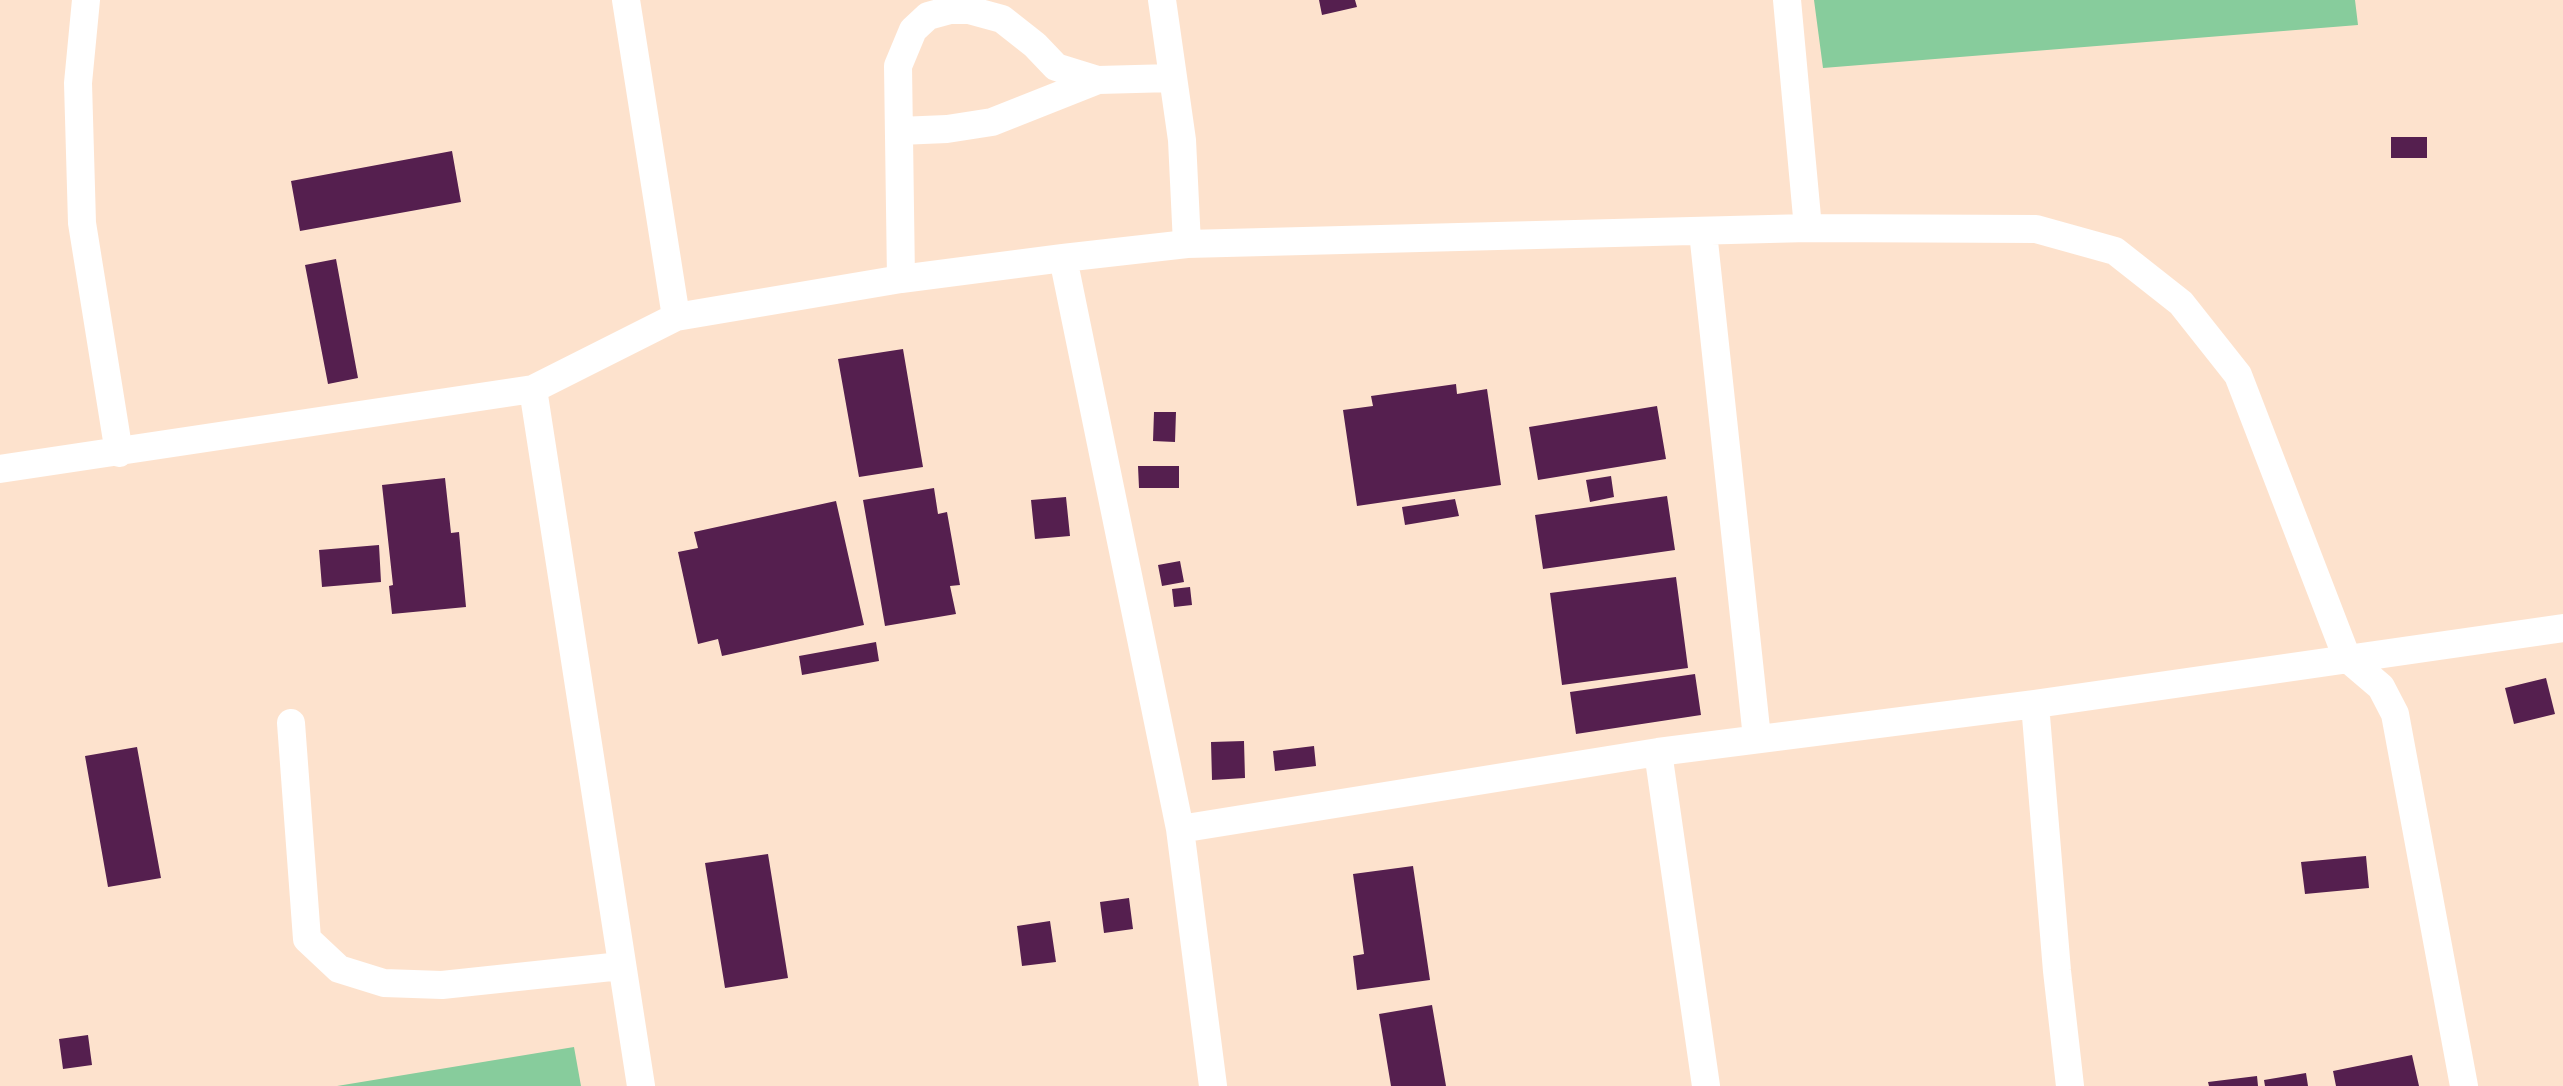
<!DOCTYPE html>
<html>
<head>
<meta charset="utf-8">
<style>
  body { margin:0 }
  canvas { display:block; background:#fde2cd }
</style>
</head>
<body>
<canvas width="2563" height="1086"></canvas>
<script>
const ctx = document.querySelector('canvas').getContext('2d');
ctx.lineJoin = 'round';
function paint(path, color) { ctx.fillStyle = color; ctx.fill(path, 'evenodd'); }
const poly = rows => new Path2D(rows.map(r => 'M' + r).join(''));
function stroke(path, color, width, dash) { ctx.strokeStyle = color; ctx.lineWidth = width; ctx.lineCap = dash ? 'butt' : 'round'; ctx.setLineDash(dash || []); ctx.stroke(path); }
paint(poly([
  [1814,0,2355,0,2358,25,1823,68],
  [574,1047,581,1086,337,1086]
]), '#87cc9c');
paint(poly([
  [1319,0,1355,0,1357,7,1322,15],
  [2391,137,2427,137,2427,158,2391,158],
  [452,151,461,202,300,231,291,181],
  [336,259,358,378,328,384,305,265],
  [903,349,923,467,859,477,838,359],
  [1456,384,1457,394,1487,389,1501,485,1357,506,1343,410,1373,406,1371,396],
  [1657,406,1666,459,1538,480,1529,427],
  [1154,412,1176,412,1175,442,1153,441],
  [1138,466,1179,466,1179,488,1139,488],
  [1611,476,1614,497,1590,502,1586,480],
  [445,478,451,533,459,532,466,607,392,614,389,586,393,585,382,485],
  [934,488,938,514,947,512,960,585,950,586,956,614,885,626,863,500],
  [1667,496,1675,550,1543,569,1535,515],
  [1066,497,1070,536,1035,539,1031,500],
  [1455,499,1459,516,1405,525,1402,507],
  [836,501,864,625,722,656,718,639,698,644,678,552,698,548,694,532],
  [379,545,381,582,322,587,319,550],
  [1180,561,1184,582,1162,586,1158,565],
  [1676,577,1688,668,1562,685,1550,593],
  [1190,587,1192,605,1174,607,1172,589],
  [876,642,879,661,802,675,799,656],
  [1695,674,1701,715,1576,734,1570,692],
  [2546,678,2555,714,2514,724,2505,688],
  [1244,741,1245,778,1212,780,1211,742],
  [1314,746,1316,766,1275,771,1273,751],
  [137,747,161,878,108,887,85,756],
  [768,854,788,978,725,988,705,863],
  [2366,856,2369,888,2305,894,2301,862],
  [1413,866,1430,980,1357,990,1353,956,1364,954,1353,874],
  [1129,898,1133,929,1104,933,1100,902],
  [1050,921,1056,962,1022,966,1017,926],
  [1432,1005,1446,1086,1391,1086,1379,1014],
  [88,1035,92,1065,63,1069,59,1039],
  [2412,1055,2419,1086,2336,1086,2333,1071],
  [2306,1073,2308,1086,2265,1086,2264,1080],
  [2257,1076,2258,1086,2209,1086,2208,1082]
]), '#551f4f');
stroke(poly([
  [86,0,78,83,82,223,119,453],
  [626,0,676,317],
  [1162,0,1182,140,1187,244],
  [1787,0,1808,228],
  [899,131,947,129,992,122,1098,80],
  [1703,232,1757,738],
  [1063,258,1180,829,1213,1086],
  [901,279,898,66,913,30,928,16,950,10,969,10,1002,19,1035,45,1056,67,1098,80,1173,78],
  [533,389,641,1086],
  [0,469,533,389,676,317,901,279,1063,258,1187,244,1808,228,2036,229,2115,251,2181,303,2238,375,2347,658,2381,687,2395,714,2464,1086],
  [2035,704,2057,971,2070,1086],
  [291,723,307,939,339,969,384,983,442,985,621,966],
  [1658,752,1706,1086],
  [1180,829,1658,752,2035,704,2563,628]
]), '#fff', 28);
</script>
</body>
</html>
